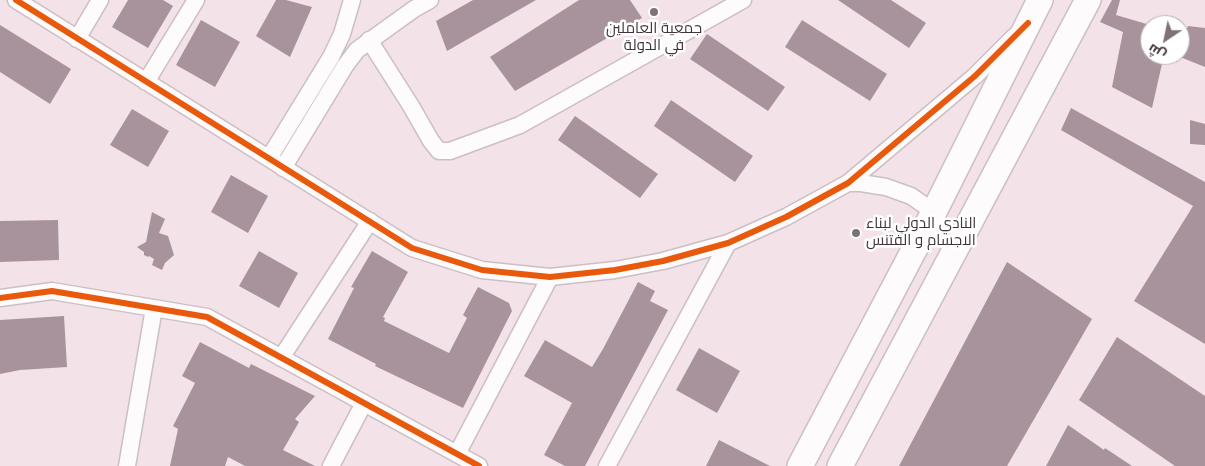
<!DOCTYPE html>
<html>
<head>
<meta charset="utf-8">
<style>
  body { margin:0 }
  #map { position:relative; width:1205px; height:466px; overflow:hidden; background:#f4e2e9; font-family:"Times New Roman",Cairo,serif }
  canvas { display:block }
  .north { position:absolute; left:1140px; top:15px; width:50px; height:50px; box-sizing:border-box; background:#fff; border:1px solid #b3aeb0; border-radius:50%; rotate:214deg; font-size:14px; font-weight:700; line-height:20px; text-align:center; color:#403439 }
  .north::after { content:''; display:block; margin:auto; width:18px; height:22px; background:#7f7177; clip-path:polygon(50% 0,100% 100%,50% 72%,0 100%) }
</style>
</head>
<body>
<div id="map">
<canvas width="1205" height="466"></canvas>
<div class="north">ش</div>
</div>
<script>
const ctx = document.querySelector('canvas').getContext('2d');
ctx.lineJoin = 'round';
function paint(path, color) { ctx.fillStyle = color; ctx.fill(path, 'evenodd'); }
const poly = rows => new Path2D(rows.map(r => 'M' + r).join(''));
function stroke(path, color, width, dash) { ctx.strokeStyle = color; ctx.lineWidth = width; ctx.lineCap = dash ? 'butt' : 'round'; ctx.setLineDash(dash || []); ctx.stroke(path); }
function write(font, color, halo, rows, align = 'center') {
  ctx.font = font + ' "Times New Roman",Cairo,serif'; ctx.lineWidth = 5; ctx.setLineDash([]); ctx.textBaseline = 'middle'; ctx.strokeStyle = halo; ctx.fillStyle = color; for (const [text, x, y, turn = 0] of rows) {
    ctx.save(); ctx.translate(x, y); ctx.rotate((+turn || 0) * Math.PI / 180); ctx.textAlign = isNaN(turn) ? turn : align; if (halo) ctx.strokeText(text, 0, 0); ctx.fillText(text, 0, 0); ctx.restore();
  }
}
paint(poly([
  [128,0,163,0,173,6,148,48,112,27],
  [276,0,286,0,312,7,290,57,256,36],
  [473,0,536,0,447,51,436,21],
  [579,0,630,0,642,18,515,91,490,57],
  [838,0,891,0,926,23,909,48],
  [1112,0,1120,0,1116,15,1150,25,1150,55,1164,55,1152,108,1112,87,1123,32,1100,22],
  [201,20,240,42,215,87,176,65],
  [802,20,887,74,870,101,785,47],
  [0,25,71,69,50,104,0,72],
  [1188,26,1205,28,1205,67,1180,57,1180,45],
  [707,34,785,87,768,111,690,59],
  [671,100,753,156,735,182,654,126],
  [1071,108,1205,182,1205,344,1134,301,1193,206,1061,130],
  [132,109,169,131,148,167,110,145],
  [575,116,658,174,640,198,558,140],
  [1190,120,1205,124,1205,145,1190,144],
  [231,175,268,196,248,233,211,212],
  [152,212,165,219,159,233,168,236,174,255,165,263,162,270,152,265,154,259,149,256,148,257,144,255,144,252,137,247,146,242],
  [58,220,59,260,0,262,0,221],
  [259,251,298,273,279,308,239,286],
  [372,251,408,272,383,317,385,318,384,321,449,353,467,318,463,315,478,287,509,303,512,311,463,408,375,366,376,364,328,339,354,288,351,287],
  [1007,262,1092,319,1007,466,899,466],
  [638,282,655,291,650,301,668,310,585,466,565,466,544,455,572,403,524,376,545,340,592,367,603,349],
  [64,316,67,367,20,370,0,374,0,320],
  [1117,337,1205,396,1205,466,1175,466,1079,400],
  [200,342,249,368,251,364,315,396,295,419,299,422,283,450,315,466,245,466,228,457,225,466,170,466,178,429,173,426,195,383,182,376],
  [699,348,740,371,717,413,676,390],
  [1068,425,1104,450,1105,448,1132,466,1046,466],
  [719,440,770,466,706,466]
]), '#a8939c');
const minor = poly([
  [16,0,412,248,482,270,550,277,615,270,663,261,728,243,786,217,848,183,975,76,1015,36],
  [77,39,100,0],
  [369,40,411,106,431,141,439,151,450,151,520,125,743,0],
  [146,82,196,0],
  [269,158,331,57,342,34,352,0],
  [283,168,345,66,357,50,414,9,430,0],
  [848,183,861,183,886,187,911,196,934,212],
  [0,298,52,291,207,317,479,466],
  [281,358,370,221],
  [457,454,550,277],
  [127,466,154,308],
  [331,466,364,403],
  [607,466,728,243]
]);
const primary = poly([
  [800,466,934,212,1040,0],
  [840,466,1088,0]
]);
stroke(minor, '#ccbfc4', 19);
stroke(primary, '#ccbfc4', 28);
stroke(minor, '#fdfbfc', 16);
stroke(primary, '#fdfbfc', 25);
stroke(poly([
  [16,0,412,248,482,270,550,277,615,270,663,261,728,243,786,217,848,183,975,76,1028,23],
  [0,298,52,291,207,317,479,466]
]), '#e8590c', 6);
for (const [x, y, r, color] of [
  [654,12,5,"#7f7177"],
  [856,233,5,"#7f7177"]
]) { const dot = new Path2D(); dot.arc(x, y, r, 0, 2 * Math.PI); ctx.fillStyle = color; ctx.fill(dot); stroke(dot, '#fff', 2); }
write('15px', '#403439', '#fff', [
  ["جمعية العاملين",654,29],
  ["في الدولة",654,46],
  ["النادي الدولي لبناء",866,224,"left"],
  ["الاجسام و الفتنس",866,241,"left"]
]);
</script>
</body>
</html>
